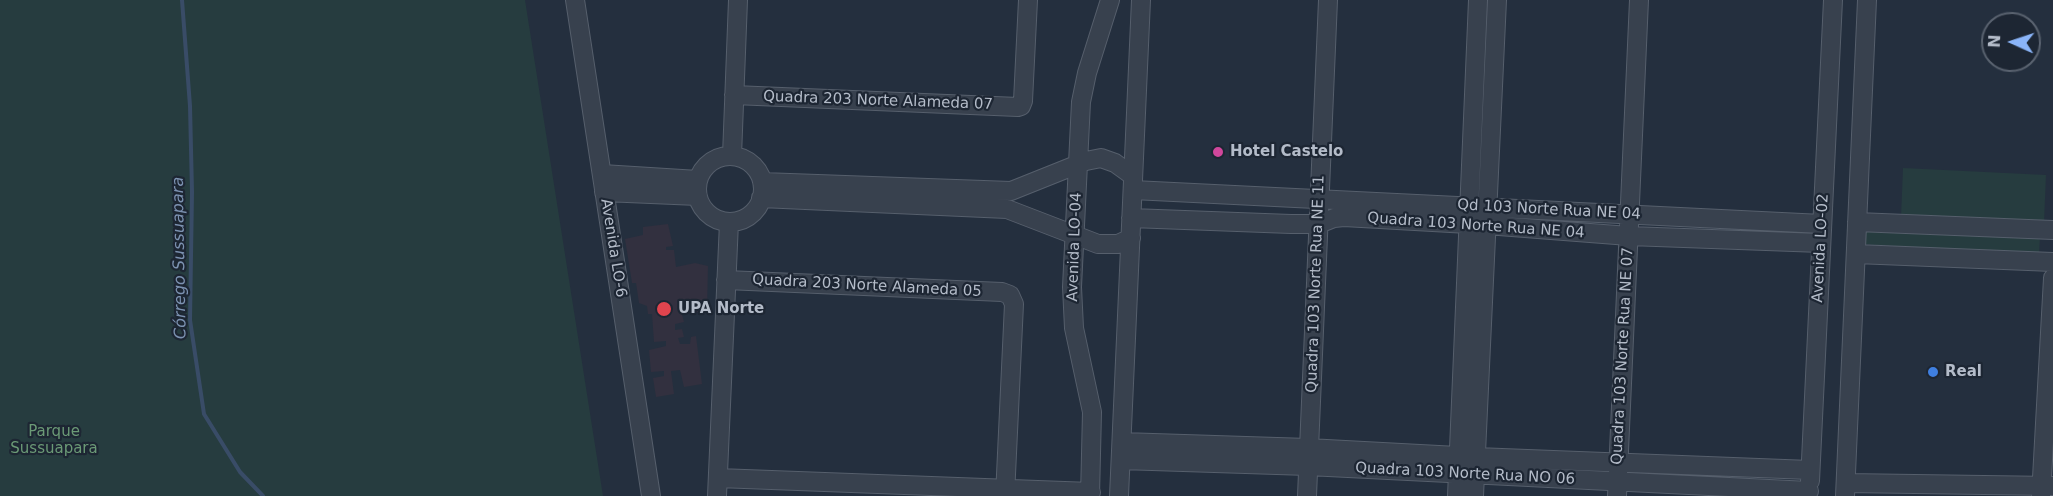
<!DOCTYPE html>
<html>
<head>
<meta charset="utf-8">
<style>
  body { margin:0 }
  #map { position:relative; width:2053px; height:496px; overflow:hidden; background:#242f3e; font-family:"DejaVu Sans",sans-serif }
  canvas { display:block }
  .north { position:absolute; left:1981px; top:12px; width:60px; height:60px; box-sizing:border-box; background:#1d2633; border:2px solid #59626f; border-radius:50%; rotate:273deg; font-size:16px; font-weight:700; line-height:24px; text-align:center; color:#b4bcc9 }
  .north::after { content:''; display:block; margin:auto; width:21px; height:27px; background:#8ab4f8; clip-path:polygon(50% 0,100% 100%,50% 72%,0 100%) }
</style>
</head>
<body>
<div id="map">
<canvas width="2053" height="496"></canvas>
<div class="north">N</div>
</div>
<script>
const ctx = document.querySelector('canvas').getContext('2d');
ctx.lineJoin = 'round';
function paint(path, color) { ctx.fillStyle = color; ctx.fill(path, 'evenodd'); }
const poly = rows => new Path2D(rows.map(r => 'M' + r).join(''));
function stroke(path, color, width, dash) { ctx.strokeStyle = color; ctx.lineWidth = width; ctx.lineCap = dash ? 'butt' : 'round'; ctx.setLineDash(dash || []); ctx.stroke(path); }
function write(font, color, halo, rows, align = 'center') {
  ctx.font = font + ' "DejaVu Sans",sans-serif'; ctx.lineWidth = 4.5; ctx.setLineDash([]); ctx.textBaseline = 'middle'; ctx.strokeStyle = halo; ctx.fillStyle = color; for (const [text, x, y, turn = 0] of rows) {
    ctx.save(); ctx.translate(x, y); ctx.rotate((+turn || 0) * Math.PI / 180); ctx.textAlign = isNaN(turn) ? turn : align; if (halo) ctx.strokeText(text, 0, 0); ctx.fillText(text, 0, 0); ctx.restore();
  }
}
paint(poly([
  [668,224,673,246,666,247,666,250,674,250,676,267,695,263,708,266,707,311,687,314,687,307,680,307,684,322,675,324,675,330,682,329,684,337,678,338,680,344,690,344,691,337,696,336,702,384,684,387,680,370,671,371,674,394,656,397,653,378,664,376,664,371,651,372,649,350,666,346,666,341,654,342,652,314,648,314,647,306,639,303,636,283,632,283,625,239,643,235,643,227]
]), '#32303f');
paint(poly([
  [0,0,525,0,603,496,0,496],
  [1903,168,2046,175,2044,223,1901,217],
  [1860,229,2040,236,2039,254,1859,244]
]), '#263c3f');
stroke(poly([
  [182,0,190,106,192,192,190,320,204,414,240,472,263,496]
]), '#394c67', 4);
const minor = poly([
  [575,0,651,496],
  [734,95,1018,107,1021,106,1023,101,1028,0],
  [732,156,738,0],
  '697 189a33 33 0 1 1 66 0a33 33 0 1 1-66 0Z',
  [602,174,698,180],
  [762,182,1011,191,1086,161,1101,158,1115,163,1133,176],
  [1133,190,1822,224],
  [604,192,698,196],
  [761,198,1007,209,1098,244,1118,244,1131,238],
  [1131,218,1291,224,1319,224,1334,218,1344,217,1486,225,1629,236,1821,243],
  [1857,222,2053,230],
  [1856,254,2053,262],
  [726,280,1002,292,1010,295,1014,304,1005,496],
  [1122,442,1308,448,1476,457,1810,470],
  [1121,460,1308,466,1809,491],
  [718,478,1091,492],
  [1810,481,1833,0],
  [1846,483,2053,486],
  [717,496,729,222],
  [1090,496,1092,412,1074,328,1072,287,1081,102,1087,73,1110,0],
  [1119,496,1141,0],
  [1307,496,1328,0],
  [1457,496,1478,0],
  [1474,496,1497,0],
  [1617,496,1639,0],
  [1845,496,1867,0],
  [2041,496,2053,278]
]);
stroke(minor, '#565f6c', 20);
stroke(minor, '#38414e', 18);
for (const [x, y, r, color] of [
  [1218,152,6,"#d1479c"],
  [664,309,8,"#e0444e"],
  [1933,372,6,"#3f7fe0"]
]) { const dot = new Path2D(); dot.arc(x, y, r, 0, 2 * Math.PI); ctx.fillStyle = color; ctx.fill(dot); stroke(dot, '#1d2633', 2); }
write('15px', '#b4bcc9', '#1d2633', [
  ["Quadra 203 Norte Alameda 07",878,101,2],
  ["Qd 103 Norte Rua NE 04",1549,210,3],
  ["Quadra 103 Norte Rua NE 04",1476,226,4],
  ["Avenida LO-04",1075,247,-88],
  ["Avenida LO-6",613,248,81],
  ["Avenida LO-02",1821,248,-87],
  ["Quadra 103 Norte Rua NE 11",1316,284,-88],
  ["Quadra 203 Norte Alameda 05",867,286,3],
  ["Quadra 103 Norte Rua NE 07",1623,356,-87],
  ["Quadra 103 Norte Rua NO 06",1465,474,3]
]);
write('bold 15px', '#b4bcc9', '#1d2633', [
  ["Hotel Castelo",1230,152],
  ["UPA Norte",678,309],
  ["Real",1945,372]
], 'left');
write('15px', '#6b9a76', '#1d2633', [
  ["Parque",54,432],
  ["Sussuapara",54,449]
]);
write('italic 16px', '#7c92b1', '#1d2633', [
  ["Córrego Sussuapara",180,258,-91]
]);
</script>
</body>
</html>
